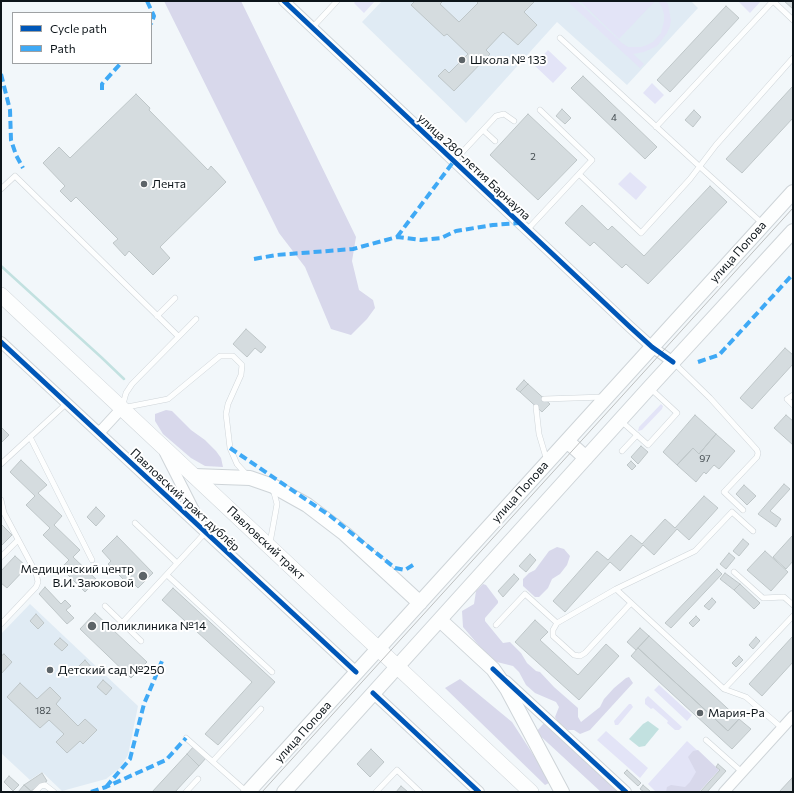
<!DOCTYPE html>
<html>
<head>
<meta charset="utf-8">
<style>
  body { margin:0 }
  #map { position:relative; width:794px; height:793px; overflow:hidden; background:#f2f7fa; font-family:Commissioner,sans-serif }
  canvas { display:block }
  .frame { position:absolute; inset:0; border:2px solid #0d151a; pointer-events:none }
  .legend { position:absolute; left:12px; top:12px; width:140px; height:52px; box-sizing:border-box; background:#fff; border:1px solid #9ea1a3; margin:0; padding:5px 7px; list-style:none; font-size:12px; color:#0d151a }
  .legend li { display:flex; align-items:center; gap:8px; height:20px }
  .legend b { width:20px; border:1px solid #9ea1a3 }
</style>
</head>
<body>
<div id="map">
<canvas width="794" height="793"></canvas>
<div class="frame"></div>
<ul class="legend">
<li><b style="height:5px;background:#0057b8"></b>Cycle path</li>
<li><b style="height:5px;background:#3fa9f5"></b>Path</li>
</ul>
</div>
<script>
const ctx = document.querySelector('canvas').getContext('2d');
ctx.lineJoin = 'round';
function paint(path, color) { ctx.fillStyle = color; ctx.fill(path, 'evenodd'); }
const poly = rows => new Path2D(rows.map(r => 'M' + r).join(''));
function stroke(path, color, width, dash) { ctx.strokeStyle = color; ctx.lineWidth = width; ctx.lineCap = dash ? 'butt' : 'round'; ctx.setLineDash(dash || []); ctx.stroke(path); }
function write(font, color, halo, rows, align = 'center') {
  ctx.font = font + ' Commissioner,sans-serif'; ctx.lineWidth = 4; ctx.setLineDash([]); ctx.textBaseline = 'middle'; ctx.strokeStyle = halo; ctx.fillStyle = color; for (const [text, x, y, turn = 0] of rows) {
    ctx.save(); ctx.translate(x, y); ctx.rotate((+turn || 0) * Math.PI / 180); ctx.textAlign = isNaN(turn) ? turn : align; if (halo) ctx.strokeText(text, 0, 0); ctx.fillText(text, 0, 0); ctx.restore();
  }
}
paint(poly([
  [382,1,691,1,698,8,627,85,557,22,466,123,362,22],
  [30,604,138,706,128,755,120,768,106,779,62,791,42,772,30,780,1,753,1,634]
]), '#e0ebf4');
paint(poly([
  [356,1,375,1,364,13,354,3],
  [567,1,577,1,622,43,628,47,641,47,647,45,653,42,661,33,664,21,664,14,662,7,658,1,665,1,668,4,671,20,670,26,667,33,657,46,644,52,633,54,644,64,640,68],
  [580,1,655,1,619,39],
  [738,1,761,1,750,13],
  [548,50,567,68,553,83,534,65],
  [652,83,664,95,655,104,643,93],
  [630,172,647,187,636,200,618,184],
  [661,404,663,406,662,409,642,430,638,431,639,427],
  [659,685,692,715,687,721,654,690],
  [648,696,682,727,679,730,675,730,667,723,668,721,653,708,651,709,645,704,645,699],
  [629,704,631,704,633,707,618,725,615,725,614,721],
  [606,731,648,768,640,778,597,740],
  [687,741,719,770,698,792,656,792,648,784]
]), '#e3e4f7');
paint(poly([
  [164,1,241,1,356,237,352,261,359,290,373,300,375,308,367,319,351,335,331,329,305,267,279,233],
  [166,410,172,411,191,430,205,440,216,451,221,458,223,467,205,466,191,458,163,434,155,421,155,414],
  [557,547,564,549,570,556,567,565,560,574,552,579,548,588,539,597,535,597,523,586,523,579,529,573,535,570,549,551],
  [483,584,486,585,498,601,498,603,485,618,485,621,503,643,510,642,521,653,527,663,536,671,540,672,554,687,578,708,578,717,581,722,600,707,604,699,614,688,626,678,629,677,633,683,590,730,580,734,574,730,568,730,560,726,555,717,559,707,556,702,535,693,526,685,519,672,513,666,493,661,487,655,463,627,462,611,474,604,476,591],
  [460,679,512,722,551,782,545,785,445,688],
  [544,723,618,792,601,792,536,732],
  [698,750,719,770,699,792,666,792,667,787,671,785,685,787,690,782,696,772,688,757,693,751]
]), '#d8d8eb');
paint(poly([
  [648,721,659,729,645,746,639,747,629,739,643,724]
]), '#c2e1e0');
stroke(poly([
  [1,266,101,357,124,379]
]), '#c2e1e0', 2.5);
const building = poly([
  [415,1,443,1,440,4,459,22,478,3,476,1,535,1,524,12,537,25,518,45,503,32,486,50,490,54,454,91,438,76,445,69,449,73,468,54,447,34,444,36,411,5,415,1],
  [784,1,793,1,793,9,784,1],
  [726,6,739,18,670,92,657,80,726,6],
  [583,76,657,147,645,159,571,88,583,76],
  [793,86,793,118,742,173,726,159,793,86],
  [136,94,150,108,149,110,208,170,211,166,226,182,160,247,170,258,153,275,129,251,125,256,113,243,118,239,76,197,71,202,60,191,65,186,43,163,59,147,70,158,136,94],
  [562,109,571,118,565,124,556,116,562,109],
  [694,110,701,117,693,127,685,120,694,110],
  [528,114,577,160,538,200,490,155,528,114],
  [710,186,727,202,648,284,626,264,622,268,594,242,590,246,565,223,582,205,608,230,612,226,644,256,710,186],
  [246,329,266,347,261,353,255,348,247,357,233,344,246,329],
  [785,348,793,355,793,364,752,409,740,398,785,348],
  [524,380,528,384,520,392,516,389,524,380],
  [528,384,550,404,542,412,520,392,528,384],
  [695,415,716,434,699,454,693,448,677,465,663,452,695,415],
  [786,415,793,421,793,445,774,428,786,415],
  [1,427,9,435,1,443,1,427],
  [716,434,735,451,719,469,714,465,706,474,704,472,696,482,677,465,693,448,699,454,716,434],
  [641,446,648,452,638,464,631,457,641,446],
  [21,460,47,485,38,493,62,516,54,525,80,550,73,557,97,580,85,592,61,568,69,560,43,535,50,528,26,505,35,496,10,472,21,460],
  [631,461,636,466,632,470,627,465,631,461],
  [784,484,790,489,770,511,781,519,776,527,758,514,784,484],
  [744,485,756,496,747,505,736,494,744,485],
  [704,496,718,508,689,540,677,529,654,555,643,545,620,571,610,562,565,612,553,601,597,551,608,560,631,535,642,544,665,519,675,528,704,496],
  [96,507,105,516,96,526,87,517,96,507],
  [1,524,12,535,1,546,1,524],
  [793,535,793,561,786,569,773,557,793,535],
  [117,536,153,573,138,588,130,580,127,583,108,564,111,561,102,551,117,536],
  [743,539,749,544,739,556,733,551,743,539],
  [765,551,788,572,771,591,747,570,765,551],
  [729,553,735,558,726,569,720,564,729,553],
  [530,554,536,560,526,572,519,566,530,554],
  [15,556,27,567,7,588,1,583,1,571,15,556],
  [717,569,722,574,671,628,665,623,717,569],
  [725,573,740,584,734,590,720,579,725,573],
  [514,574,519,579,503,597,498,591,514,574],
  [740,584,760,603,754,609,734,590,740,584],
  [45,587,61,604,65,600,71,606,66,610,74,618,67,624,39,594,45,587],
  [173,588,275,682,218,745,205,734,252,682,162,600,173,588],
  [712,598,716,602,709,610,704,606,712,598],
  [95,613,147,662,131,678,80,629,95,613],
  [36,614,44,623,38,629,30,621,36,614],
  [696,616,700,620,693,627,689,623,696,616],
  [535,620,548,632,540,640,578,675,606,644,619,656,579,700,515,642,535,620],
  [640,628,649,636,636,650,627,642,640,628],
  [649,636,739,719,728,731,638,648,649,636],
  [793,636,793,662,762,696,749,684,793,636],
  [756,637,760,641,753,649,749,645,756,637],
  [60,638,68,645,62,651,54,644,60,638],
  [638,648,728,731,739,719,751,729,732,749,631,656,638,648],
  [4,654,12,662,1,674,1,656,4,654],
  [739,656,743,660,736,667,732,663,739,656],
  [85,660,93,669,86,676,77,668,85,660],
  [103,680,112,688,106,695,97,687,103,680],
  [20,683,37,699,50,687,61,698,56,704,78,726,85,719,97,730,83,744,80,741,67,753,56,742,64,734,49,720,40,728,7,697,20,683],
  [194,746,206,758,199,766,187,754,194,746],
  [371,749,384,762,370,777,357,764,371,749],
  [187,754,199,766,175,792,152,792,187,754],
  [718,764,726,771,707,792,700,792,720,770,716,767,718,764],
  [627,770,641,783,638,786,624,773,627,770],
  [42,773,47,781,31,791,24,785,42,773],
  [9,776,19,785,13,791,4,782,9,776],
  [792,778,793,792,779,792,792,778],
  [24,785,31,791,30,792,18,792,24,785],
  [643,785,651,792,644,792,640,789,643,785],
  [401,786,408,792,396,792,401,786]
]);
paint(building, '#d5dcdf');
stroke(building, '#bec6c8', 1);
const lane = poly([
  [773,1,793,20],
  [312,28,337,1],
  [560,38,699,166,763,224],
  [656,127,773,1],
  [483,130,495,141],
  [454,161,496,116,504,114,514,121],
  [579,174,641,233,690,179,716,145,793,58],
  [1,189,15,176,178,336],
  [527,230,592,160,540,110],
  [157,316,175,298],
  [196,319,132,384,126,393,122,408,168,399,220,356,233,356,242,365,241,375,228,404,226,414,230,448,237,464,247,475],
  [673,362,710,398,757,450,758,453,757,457,724,492,743,510],
  [793,395,787,399,793,405],
  [544,399,604,397],
  [536,407,539,434,547,461],
  [621,421,648,445,677,413,650,388],
  [30,437,92,560],
  [622,451,637,435],
  [1,464,67,403],
  [1,500,4,513,36,573,38,582,36,587,1,624],
  [135,523,177,563],
  [270,543,277,504,273,489],
  [1,557,18,540],
  [734,572,763,598,784,597,793,605],
  [167,575,272,672],
  [616,589,695,551,732,512,753,531],
  [631,603,585,653,580,656,574,655,553,636,553,630,557,623,616,589,724,689,746,697,782,728],
  [105,606,141,641],
  [122,623,205,533],
  [496,625,525,594,557,623],
  [724,689,793,616],
  [186,738,247,792],
  [706,740,742,772],
  [213,761,261,709],
  [35,792,41,786,45,785,54,792],
  [186,792,198,779],
  [376,792,397,770,420,792]
]);
const street = poly([
  [284,1,630,327,652,347,673,362],
  [1,342,356,672],
  [99,433,122,408],
  [165,453,202,526],
  [506,681,626,792],
  [373,693,479,792],
  [724,792,793,716]
]);
const secondary = poly([
  [567,441,586,458],
  [194,476,250,478,273,486,307,505,345,534,420,603],
  [440,620,493,669,507,689,562,792],
  [248,792,793,192],
  [284,792,649,388,793,231]
]);
const primary = poly([
  [1,295,531,792]
]);
stroke(lane, '#ced4d8', 6);
stroke(street, '#ced4d8', 12);
stroke(secondary, '#ced4d8', 16);
stroke(primary, '#ced4d8', 16);
stroke(lane, '#fdfefe', 5);
stroke(street, '#fdfefe', 10);
stroke(secondary, '#fdfefe', 14);
stroke(primary, '#fdfefe', 15);
stroke(poly([
  [262,792,793,208]
]), '#bdbfbf', 1);
stroke(poly([
  [147,1,154,16,151,24],
  [1,74,10,110,11,140,16,155,23,168],
  [102,90,102,84,121,63],
  [397,237,454,161],
  [254,259,276,255,353,249,397,237,421,240,441,238,456,231,493,225,519,223],
  [698,362,719,355,793,274],
  [230,448,329,515,395,568,405,570,413,565],
  [106,787,130,759,144,704,162,661],
  [91,792,106,787,166,760,186,738]
]), '#3fa9f5', 4, [8, 4]);
stroke(poly([
  [284,1,630,327,652,347,673,362],
  [1,342,356,672],
  [493,669,626,792],
  [373,693,479,792]
]), '#0057b8', 5);
for (const [x, y, r, color] of [
  [462,60,4,"#5d6468"],
  [144,184,4,"#5d6468"],
  [143,576,5,"#5d6468"],
  [92,626,5,"#5d6468"],
  [50,670,4,"#5d6468"],
  [700,713,4,"#5d6468"]
]) { const dot = new Path2D(); dot.arc(x, y, r, 0, 2 * Math.PI); ctx.fillStyle = color; ctx.fill(dot); stroke(dot, '#fff', 1.5); }
write('10px', '#424a4e', null, [
  ["4",614,118],
  ["2",533,157],
  ["97",705,459],
  ["182",43,711]
]);
write('12px', '#0d151a', '#fff', [
  ["Школа № 133",470,60],
  ["Лента",152,184],
  ["Медицинский центр",134,569,"right"],
  ["В.И. Заюковой",134,583,"right"],
  ["Поликлиника №14",101,626],
  ["Детский сад №250",58,670],
  ["Мария-Ра",708,713]
], 'left');
write('12px', '#0d151a', '#fff', [
  ["улица 280-летия Барнаула",474,167,43],
  ["улица Попова",738,252,-48],
  ["улица Попова",520,492,-48],
  ["Павловский тракт дублёр",185,500,43],
  ["Павловский тракт",266,543,43],
  ["улица Попова",303,732,-48]
]);
</script>
</body>
</html>
